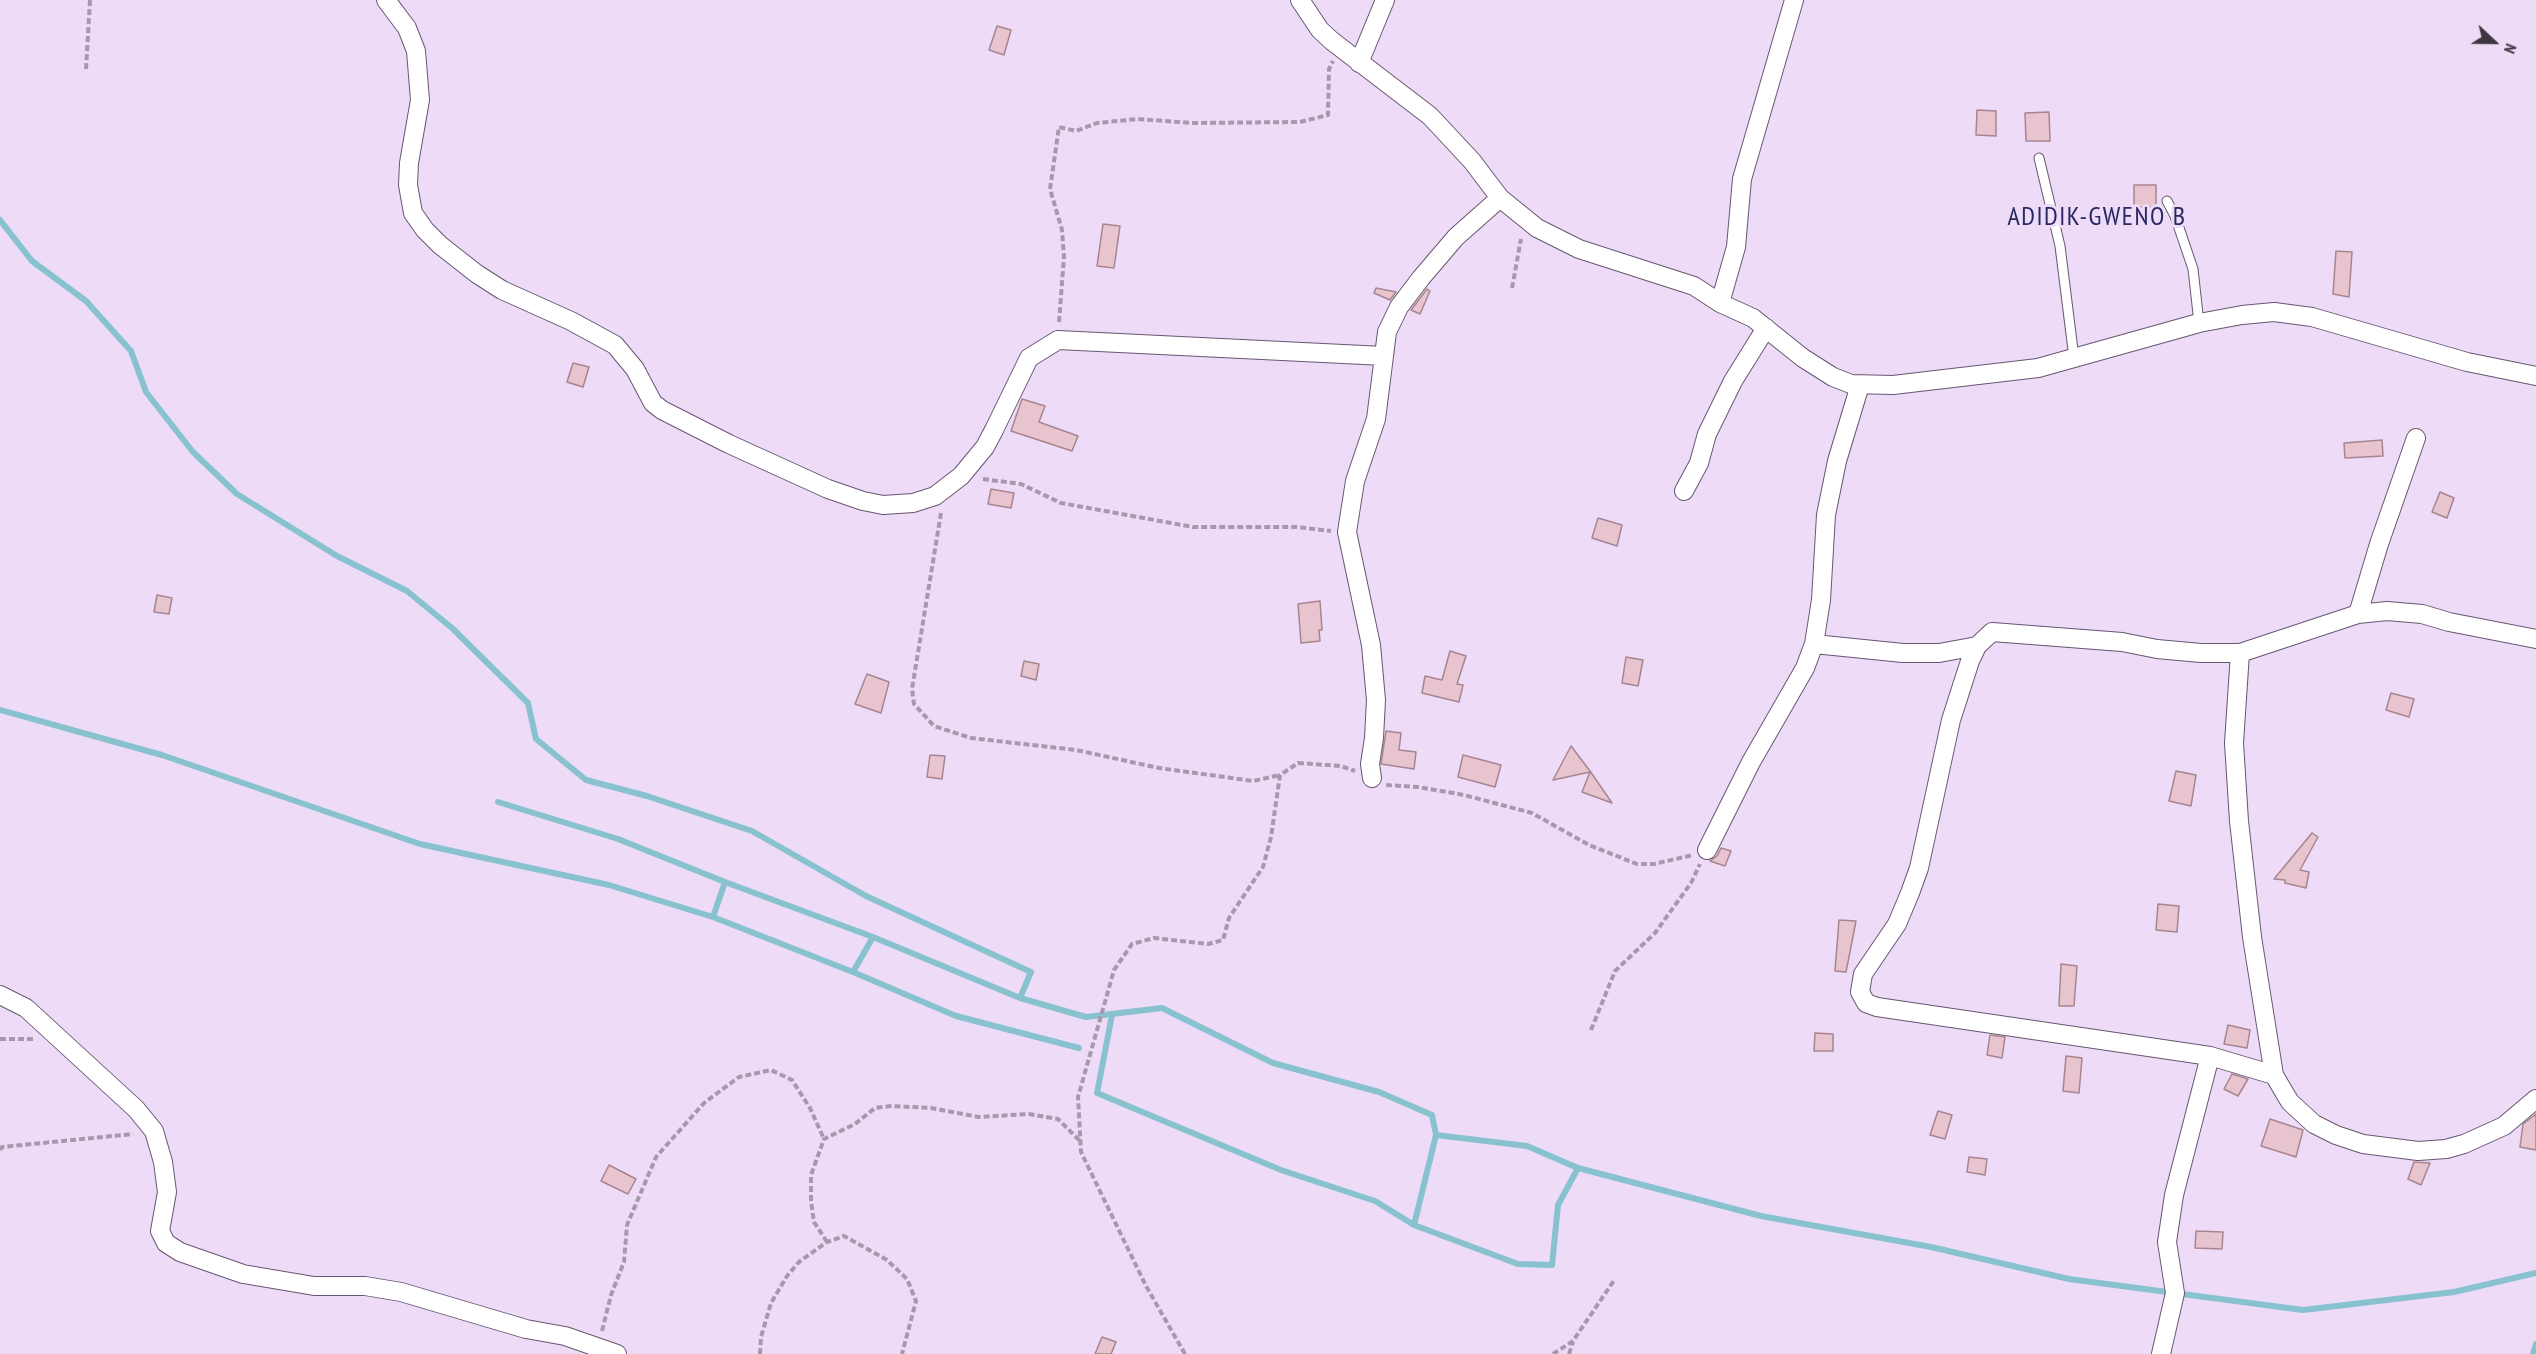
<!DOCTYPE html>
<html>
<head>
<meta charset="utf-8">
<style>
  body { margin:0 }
  #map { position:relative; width:2536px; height:1354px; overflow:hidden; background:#eedbf8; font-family:"PT Sans Narrow",sans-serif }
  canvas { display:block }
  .north { position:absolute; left:2464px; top:12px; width:60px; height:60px; -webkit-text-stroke:4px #eedbf8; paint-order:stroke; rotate:112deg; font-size:16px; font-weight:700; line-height:24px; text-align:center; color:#3d3641 }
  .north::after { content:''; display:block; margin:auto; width:21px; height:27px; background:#3d3641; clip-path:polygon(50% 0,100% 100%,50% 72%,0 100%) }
</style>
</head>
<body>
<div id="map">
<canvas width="2536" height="1354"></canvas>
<div class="north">N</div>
</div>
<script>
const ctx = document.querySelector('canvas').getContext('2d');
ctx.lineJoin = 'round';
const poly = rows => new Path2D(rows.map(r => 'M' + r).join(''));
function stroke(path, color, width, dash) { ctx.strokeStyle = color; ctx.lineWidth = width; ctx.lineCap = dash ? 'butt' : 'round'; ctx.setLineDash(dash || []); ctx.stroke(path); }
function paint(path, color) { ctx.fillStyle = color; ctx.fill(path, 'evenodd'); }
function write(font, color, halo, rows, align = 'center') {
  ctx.font = font + ' "PT Sans Narrow",sans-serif'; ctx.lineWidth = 6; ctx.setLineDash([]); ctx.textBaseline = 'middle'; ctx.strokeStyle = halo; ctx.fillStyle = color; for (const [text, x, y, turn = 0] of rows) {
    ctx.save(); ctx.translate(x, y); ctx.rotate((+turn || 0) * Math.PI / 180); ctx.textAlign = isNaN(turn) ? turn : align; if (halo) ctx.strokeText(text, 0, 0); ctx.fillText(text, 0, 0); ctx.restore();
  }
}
stroke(poly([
  [0,220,32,261,86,301,131,351,146,392,193,452,237,494,337,556,407,591,452,628,528,703,536,739,586,780,647,796,752,831,866,896,1031,972,1020,998],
  [0,710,162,755,420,844,609,885,713,917,853,972,956,1016,1079,1048],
  [498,802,618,839,725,882,873,937,1020,998,1086,1017,1162,1008,1273,1063,1379,1092,1432,1115,1436,1135],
  [713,917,725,882],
  [853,972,873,937],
  [1112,1015,1097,1093,1281,1170,1375,1201,1414,1225,1518,1264,1552,1265,1558,1205,1578,1168,1761,1216,1931,1247,2069,1279,2303,1310,2454,1292,2536,1273],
  [1414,1225,1436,1135,1527,1146,1578,1168],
  [2533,1354,2536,1344]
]), '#88c2cf', 6);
const building = poly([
  [997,26,1011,30,1004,55,989,50,997,26],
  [1977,110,1996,111,1996,136,1976,135,1977,110],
  [2049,112,2050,141,2026,141,2025,113,2049,112],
  [2134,185,2156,185,2156,207,2134,207,2134,185],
  [1103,224,1120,226,1114,268,1097,266,1103,224],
  [2336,251,2352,252,2349,297,2333,294,2336,251],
  [1376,288,1396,292,1390,300,1374,293,1376,288],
  [1427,289,1430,291,1420,314,1411,310,1427,289],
  [573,363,589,367,583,387,567,382,573,363],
  [1022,399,1045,406,1039,422,1078,436,1072,451,1011,431,1022,399],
  [2382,440,2383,456,2345,458,2344,443,2382,440],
  [991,489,1014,493,1011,508,988,504,991,489],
  [2440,492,2454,498,2447,518,2432,512,2440,492],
  [1598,518,1622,525,1617,546,1592,538,1598,518],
  [157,595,172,598,169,614,154,612,157,595],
  [1320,601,1322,630,1319,630,1320,641,1301,643,1298,604,1320,601],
  [1450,651,1466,656,1457,684,1463,685,1459,702,1422,693,1425,676,1442,680,1450,651],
  [1626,657,1643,660,1638,686,1622,683,1626,657],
  [1024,661,1039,664,1036,680,1021,676,1024,661],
  [867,674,889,682,881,713,855,704,867,674],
  [2391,693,2414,699,2409,717,2386,710,2391,693],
  [1386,731,1401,733,1399,750,1416,752,1414,769,1381,764,1386,731],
  [1571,746,1590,771,1612,803,1582,792,1590,772,1553,780,1571,746],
  [930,755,945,756,942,779,927,777,930,755],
  [1463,755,1501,765,1495,787,1458,777,1463,755],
  [2176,771,2196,775,2191,806,2169,801,2176,771],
  [2312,833,2318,837,2300,870,2309,872,2306,888,2285,883,2285,880,2274,879,2312,833],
  [1721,848,1731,851,1725,866,1710,861,1717,856,1721,848],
  [2158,904,2179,906,2177,932,2156,930,2158,904],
  [1839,920,1856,921,1846,972,1835,971,1839,920],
  [2061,964,2077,966,2074,1006,2059,1006,2061,964],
  [2228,1025,2250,1030,2247,1048,2224,1044,2228,1025],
  [1815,1033,1833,1034,1833,1051,1814,1051,1815,1033],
  [1990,1035,2005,1037,2002,1058,1987,1055,1990,1035],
  [2066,1056,2082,1058,2079,1093,2063,1091,2066,1056],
  [2232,1074,2248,1079,2238,1096,2224,1089,2232,1074],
  [1938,1111,1952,1115,1945,1139,1930,1135,1938,1111],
  [2536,1114,2536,1150,2520,1147,2523,1124,2536,1114],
  [2270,1119,2303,1130,2296,1157,2261,1146,2270,1119],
  [1969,1157,1987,1159,1985,1175,1967,1172,1969,1157],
  [2414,1162,2430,1163,2421,1185,2408,1179,2414,1162],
  [609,1165,636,1179,628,1194,601,1181,609,1165],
  [2196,1231,2223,1232,2222,1249,2195,1248,2196,1231],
  [1102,1337,1116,1342,1111,1354,1095,1354,1102,1337]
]);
paint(building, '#e8c4cf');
stroke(building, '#a68590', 1.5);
const service = poly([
  [2039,158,2060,246,2074,358],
  [2167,201,2175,216,2193,269,2199,323]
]);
const minor = poly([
  [386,0,407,28,416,51,420,100,409,163,408,185,413,213,425,230,440,245,477,274,502,290,571,321,615,345,635,369,653,403,662,410,729,444,828,489,863,501,883,505,913,503,935,496,961,476,985,447,994,430,1029,358,1058,340,1384,356,1387,332,1399,307,1421,278,1456,237,1500,198],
  [1300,0,1320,30,1332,41,1430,116,1472,161,1500,198,1537,228,1579,249,1694,286,1720,303,1753,318,1803,358,1833,377,1851,384,1893,385,2038,368,2199,323,2242,315,2274,312,2312,317,2467,362,2536,376],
  [1359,63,1385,0],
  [1720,303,1736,247,1742,179,1794,0],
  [1684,491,1699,463,1707,434,1733,381,1766,328],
  [2358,614,2379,544,2416,438],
  [2536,639,2449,622,2422,614,2387,611,2358,614,2240,653,2234,743,2239,821,2252,937,2274,1075,2290,1102,2314,1124,2336,1135,2363,1144,2418,1151,2446,1149,2464,1144,2504,1126,2536,1099],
  [1814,644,1903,653,1939,653,1977,646],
  [2240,653,2201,653,2157,649,2122,642,1992,632,1977,646,1970,661,1951,720,1919,868,1910,893,1897,924,1863,974,1860,992,1866,1003,1877,1007,2210,1056,2274,1075],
  [1372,778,1370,764,1374,738,1376,700,1371,645,1347,532,1355,481,1376,419,1384,356],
  [1707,850,1751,762,1805,668,1814,644,1821,600,1826,515,1837,461,1860,385],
  [0,995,26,1008,136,1109,154,1131,163,1162,167,1192,160,1231,166,1243,180,1252,243,1274,314,1286,365,1286,401,1292,526,1329,565,1336,617,1354],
  [2161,1354,2175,1293,2167,1242,2174,1195,2210,1056]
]);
stroke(service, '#675770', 11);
stroke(minor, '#675770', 20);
stroke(poly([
  [86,69,90,0],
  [1512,288,1521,239],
  [1059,322,1064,257,1062,230,1050,189,1059,127,1076,131,1097,123,1138,119,1192,123,1300,122,1328,115,1329,69,1333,61],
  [983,479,1021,484,1061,503,1193,527,1297,527,1331,531],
  [941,513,912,689,914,704,934,726,971,738,1076,750,1159,768,1253,781,1280,775],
  [1386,785,1418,787,1464,795,1532,813,1589,845,1637,864,1654,864,1693,855],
  [1591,1030,1615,971,1655,933,1691,883,1700,864],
  [0,1039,33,1039],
  [0,1150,2,1147,133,1134],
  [827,1242,814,1222,811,1201,811,1175,824,1139,855,1124,875,1108,891,1106,931,1108,979,1117,1029,1114,1058,1119,1080,1141],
  [602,1331,611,1295,624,1262,627,1225,656,1157,704,1103,739,1077,771,1070,792,1080,810,1108,824,1139],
  [760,1354,761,1337,771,1303,787,1276,799,1262,827,1242,844,1236,887,1260,907,1279,916,1301,902,1354],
  [1185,1354,1146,1286,1081,1152,1078,1097,1114,970,1132,944,1154,938,1208,944,1223,940,1229,918,1263,867,1271,837,1280,775,1298,763,1341,766,1355,771],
  [1553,1354,1573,1341,1615,1279],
  [1569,1354,1573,1342]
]), '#a698ad', 4, [6, 3]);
stroke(service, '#fff', 9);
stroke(minor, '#fff', 18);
ctx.letterSpacing = '1.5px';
write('26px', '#282862', '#eedbf8', [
  ["ADIDIK-GWENO B",2097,218]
]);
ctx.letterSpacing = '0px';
</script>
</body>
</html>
